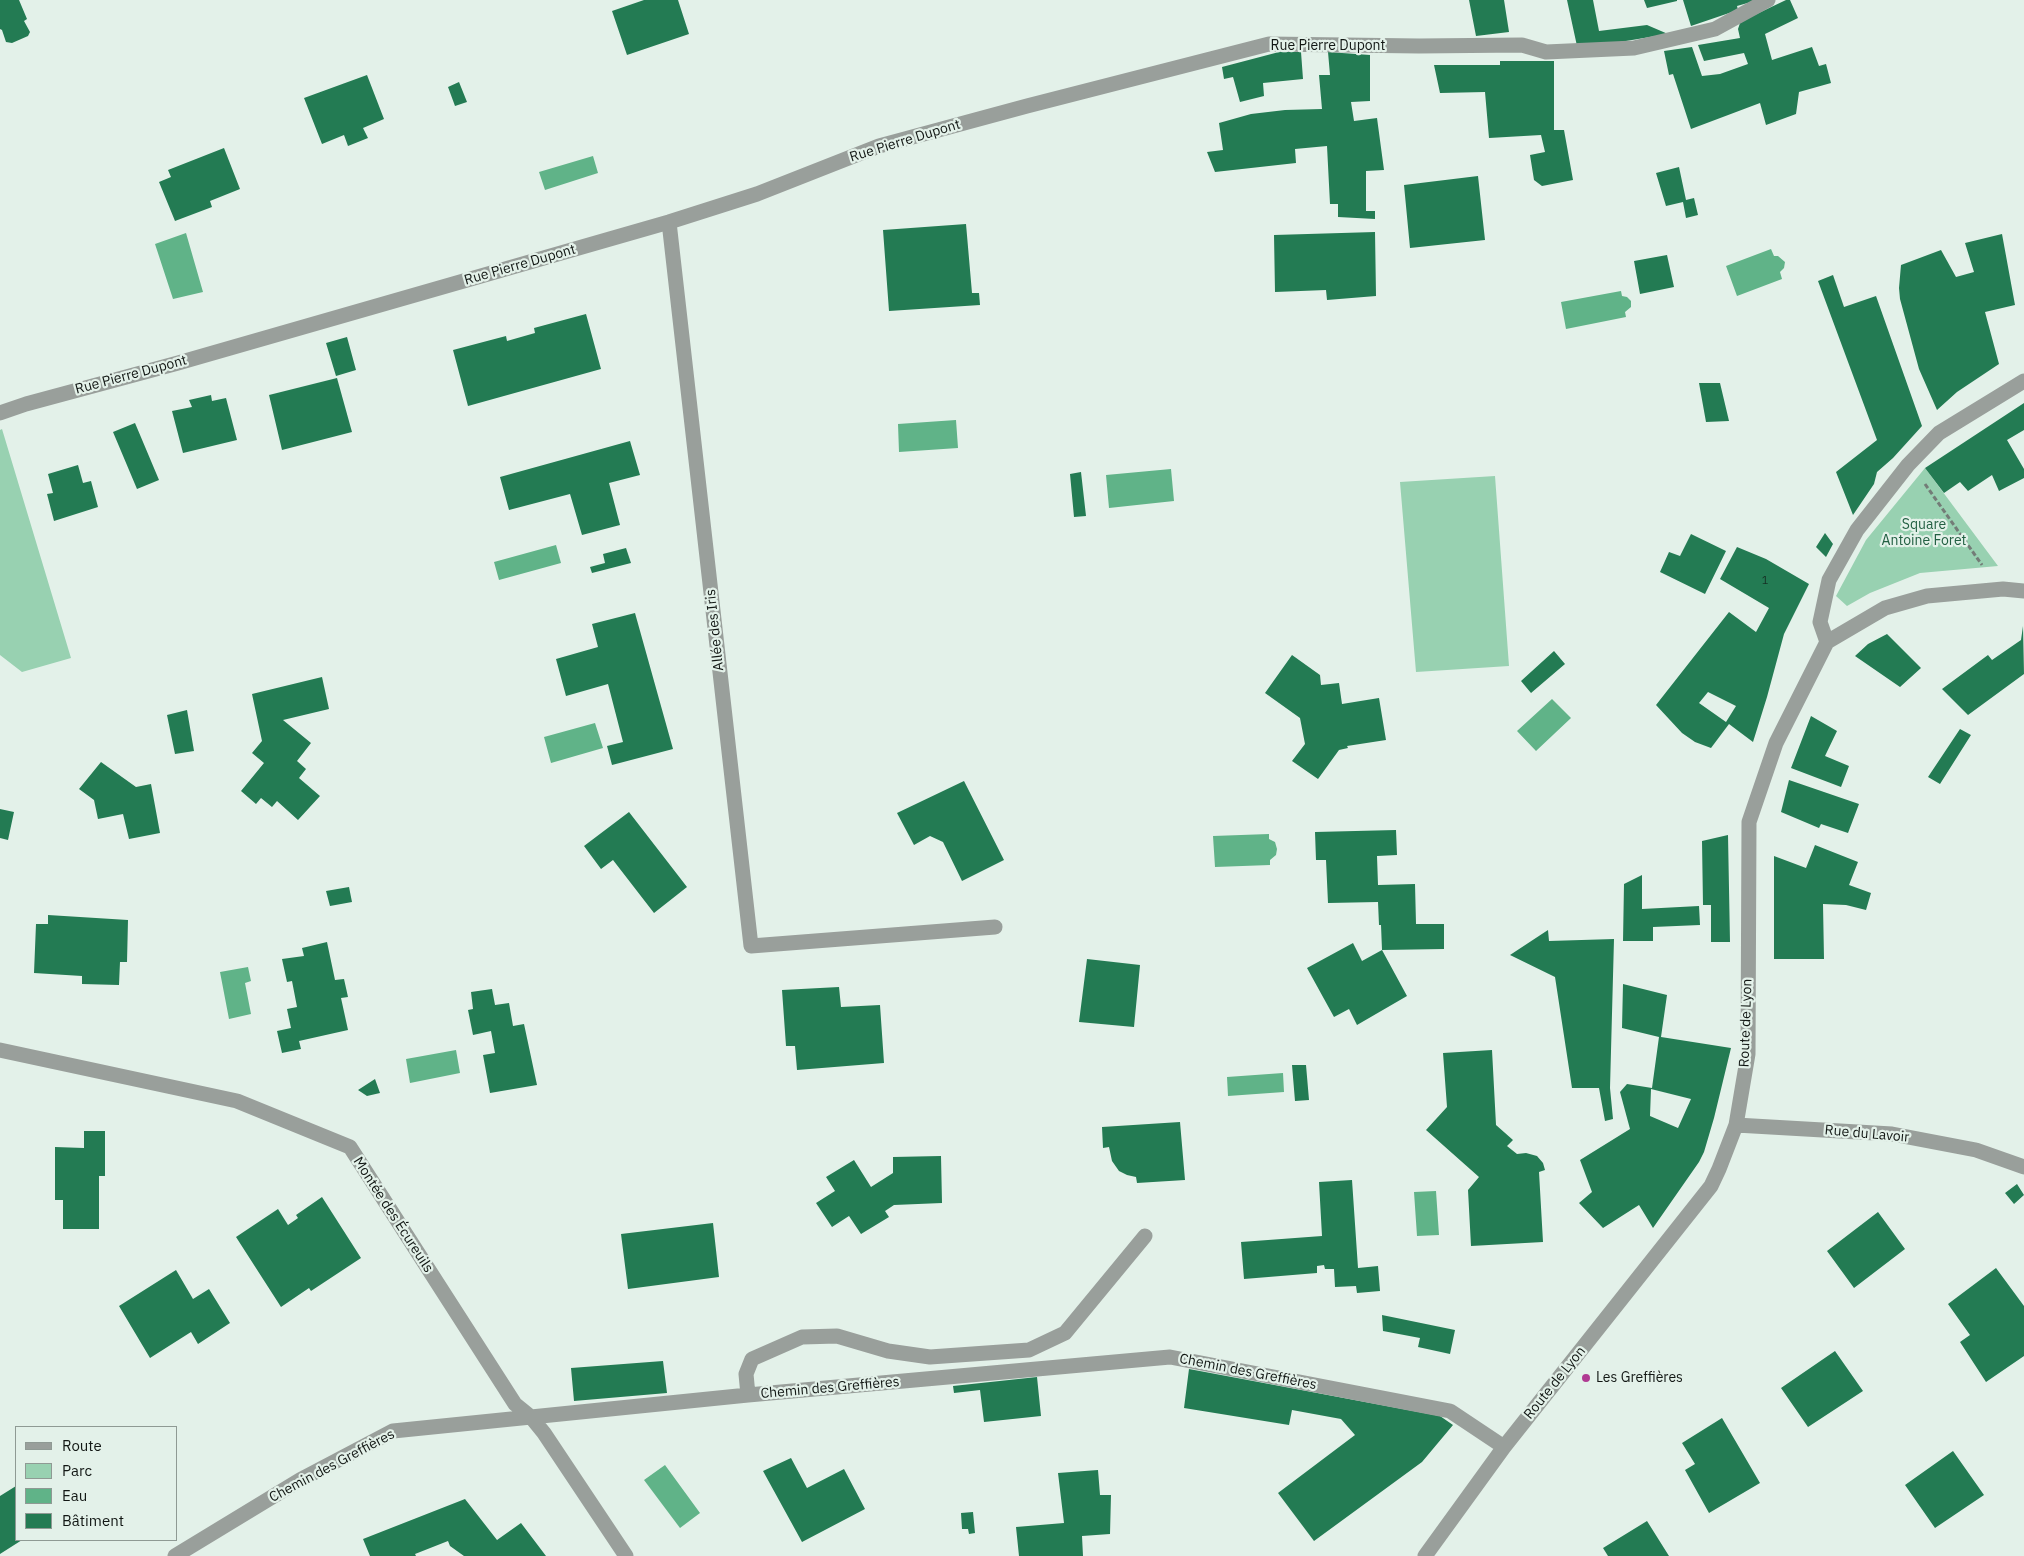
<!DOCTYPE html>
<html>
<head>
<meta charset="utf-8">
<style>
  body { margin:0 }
  #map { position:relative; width:2024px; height:1556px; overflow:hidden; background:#e3f1e9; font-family:"IBM Plex Sans",sans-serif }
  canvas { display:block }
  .legend { position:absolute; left:15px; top:1426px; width:162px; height:115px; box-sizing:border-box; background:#e3f1e9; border:1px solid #8f9a94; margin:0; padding:6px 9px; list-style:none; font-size:15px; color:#121714 }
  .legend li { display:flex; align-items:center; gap:10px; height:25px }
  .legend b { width:25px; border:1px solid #8f9a94 }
</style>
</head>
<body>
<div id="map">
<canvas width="2024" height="1556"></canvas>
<ul class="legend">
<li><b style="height:6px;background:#999f9b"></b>Route</li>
<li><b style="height:14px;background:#98d1b1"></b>Parc</li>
<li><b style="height:14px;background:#60b388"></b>Eau</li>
<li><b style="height:14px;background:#237b53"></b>Bâtiment</li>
</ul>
</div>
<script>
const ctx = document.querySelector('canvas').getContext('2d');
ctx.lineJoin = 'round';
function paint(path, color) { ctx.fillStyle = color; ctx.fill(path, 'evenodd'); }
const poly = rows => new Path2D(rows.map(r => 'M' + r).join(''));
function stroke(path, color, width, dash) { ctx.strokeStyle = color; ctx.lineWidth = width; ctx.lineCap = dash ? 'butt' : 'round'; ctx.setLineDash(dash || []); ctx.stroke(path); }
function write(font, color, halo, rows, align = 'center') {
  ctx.font = font + ' "IBM Plex Sans",sans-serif'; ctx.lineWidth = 4.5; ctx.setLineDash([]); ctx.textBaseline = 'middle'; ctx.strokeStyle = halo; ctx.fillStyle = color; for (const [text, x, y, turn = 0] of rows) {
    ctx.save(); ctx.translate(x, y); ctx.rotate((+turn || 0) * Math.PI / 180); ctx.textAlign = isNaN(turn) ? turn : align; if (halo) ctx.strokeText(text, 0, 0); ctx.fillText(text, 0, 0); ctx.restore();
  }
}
paint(poly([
  [2,429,71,658,22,672,0,655,0,430],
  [1925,468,1998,566,1920,573,1870,593,1847,606,1836,596,1866,540],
  [1495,476,1509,666,1416,672,1400,482]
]), '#98d1b1');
paint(poly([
  [593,156,598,173,545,190,539,172],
  [186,233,203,292,173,299,155,244],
  [1771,249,1774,256,1778,256,1785,262,1784,268,1780,272,1782,279,1737,296,1726,266],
  [1621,291,1622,296,1627,297,1631,301,1631,307,1625,312,1626,317,1566,329,1561,302],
  [956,420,958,448,899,452,898,424],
  [1171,469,1174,501,1109,508,1106,475],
  [556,545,561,563,499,580,494,562],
  [1552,699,1571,718,1536,751,1517,731],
  [595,723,603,748,551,763,544,737],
  [1269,834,1269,839,1275,842,1277,849,1276,855,1270,860,1270,865,1215,867,1213,836],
  [248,967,251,981,245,983,251,1014,229,1019,220,972],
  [456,1050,460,1073,410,1083,406,1059],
  [1283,1073,1284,1092,1228,1096,1227,1077],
  [1436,1191,1439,1235,1417,1236,1414,1192],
  [665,1465,700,1513,680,1528,644,1480]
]), '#60b388');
paint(poly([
  [0,0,19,0,27,19,24,21,30,32,28,36,12,43,6,42,2,30,0,29],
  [644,0,678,0,689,34,627,55,612,11],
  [1469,0,1504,0,1509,32,1476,36],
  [1567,0,1593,0,1599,31,1647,25,1668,34,1602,45,1577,46],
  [1644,0,1677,0,1677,1,1647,8],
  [1683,0,1758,0,1737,6,1738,10,1691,26],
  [1786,0,1790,0,1798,18,1765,34,1772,60,1812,47,1819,66,1826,64,1831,83,1799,92,1796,114,1766,125,1760,103,1691,129,1673,74,1669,75,1664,51,1692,47,1702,76,1720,74,1748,64,1744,53,1704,61,1698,45,1740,38,1738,29,1740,23,1746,19],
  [1279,52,1301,52,1303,79,1263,83,1264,96,1240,102,1233,77,1224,79,1222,67],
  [1328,52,1370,55,1370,101,1351,102,1354,121,1377,118,1384,170,1366,171,1366,211,1375,211,1375,219,1338,217,1338,204,1330,204,1327,146,1295,149,1296,163,1215,172,1207,152,1223,150,1219,123,1251,114,1285,110,1322,109,1319,75,1330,75],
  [1500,61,1554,61,1554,130,1564,130,1573,180,1542,186,1534,180,1530,155,1545,152,1541,135,1489,138,1485,92,1440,93,1434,65,1500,65],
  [367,75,384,119,363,128,368,138,348,146,344,135,322,144,304,98],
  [459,82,467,102,455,106,448,87],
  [224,148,240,189,210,201,212,207,175,221,159,182,171,177,168,170],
  [1679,167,1686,200,1694,198,1698,215,1686,218,1683,202,1666,206,1656,173],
  [1478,176,1485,240,1410,248,1404,185],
  [966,224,972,293,979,293,980,305,889,311,883,230],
  [1375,232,1376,296,1327,300,1326,290,1275,292,1274,235],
  [2002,234,2015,305,1985,312,1999,364,1957,392,1937,410,1919,369,1900,299,1899,288,1901,265,1941,250,1956,277,1974,272,1965,243],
  [1667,255,1674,287,1640,294,1634,261],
  [1833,275,1844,307,1876,296,1922,426,1893,458,1877,472,1874,484,1853,515,1836,472,1877,440,1818,281],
  [586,314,601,369,468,406,453,350,506,336,507,341,535,333,534,328],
  [347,337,356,370,336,376,326,343],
  [337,378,352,432,282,450,269,395],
  [1699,383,1720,383,1729,421,1706,422],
  [211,395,212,401,226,398,237,440,183,453,172,411,192,407,189,400],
  [2024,403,2024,430,2007,440,2024,469,2024,478,1999,491,1992,475,1968,491,1960,482,1944,493,1925,468],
  [135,423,159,480,137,489,113,432],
  [630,441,640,475,609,483,620,525,582,535,570,494,509,510,500,477],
  [78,465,83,483,91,481,98,507,54,521,47,494,53,493,48,474],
  [1081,472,1086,516,1074,517,1070,474],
  [1825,533,1833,544,1826,557,1816,547],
  [1691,534,1726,551,1705,594,1660,572,1669,552,1680,556],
  [1737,547,1766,559,1809,584,1784,634,1767,697,1753,742,1729,724,1711,748,1695,742,1682,733,1656,705,1729,612,1756,632,1769,608,1720,579],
  [1708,692,1736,706,1726,722,1699,703],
  [626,548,631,563,592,573,590,567,605,563,603,554],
  [635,613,673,749,612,765,607,746,623,742,608,684,566,696,556,659,598,647,592,624],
  [2023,626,2024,674,1968,715,1942,689,1988,655,1992,660,2021,640],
  [1887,634,1921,668,1900,687,1855,656,1868,644],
  [1554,651,1565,664,1531,693,1521,681],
  [1292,655,1320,675,1321,685,1339,683,1342,704,1379,698,1386,740,1347,746,1348,748,1339,750,1318,779,1292,761,1305,744,1300,718,1265,693],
  [322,677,329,709,283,720,311,743,297,761,306,769,299,778,320,796,298,820,277,801,272,807,261,798,256,804,241,791,264,763,252,753,262,741,252,694],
  [187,710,194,751,175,754,167,715],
  [1811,716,1837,731,1825,756,1849,766,1841,787,1791,768],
  [1960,729,1971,735,1940,784,1928,777],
  [101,762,136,787,151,784,160,833,129,839,123,814,98,819,94,800,79,789],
  [1789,780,1859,804,1848,833,1821,824,1819,828,1781,812],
  [964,781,1004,860,962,881,943,842,930,836,914,845,897,813],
  [0,809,14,812,8,840,0,838],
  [629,812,687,887,654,913,613,860,601,869,584,846],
  [1396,830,1397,855,1377,856,1378,885,1415,884,1416,924,1444,924,1444,949,1382,950,1407,996,1357,1025,1349,1009,1334,1017,1307,968,1353,943,1362,961,1382,950,1381,925,1379,925,1378,902,1328,903,1326,860,1316,860,1315,832],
  [1728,835,1730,942,1711,942,1711,905,1703,905,1702,841],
  [1815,845,1858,862,1849,885,1871,893,1866,910,1846,905,1823,904,1824,959,1774,959,1774,856,1806,868],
  [1642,875,1642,909,1699,906,1700,925,1653,927,1653,941,1623,941,1624,884],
  [349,887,352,902,330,906,326,891],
  [48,915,128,920,127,962,120,962,119,985,82,984,82,976,34,973,36,924,48,924],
  [1548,930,1549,941,1614,939,1610,1088,1613,1119,1605,1121,1599,1088,1572,1088,1555,977,1510,955],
  [327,942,335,980,344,979,348,997,341,998,348,1030,299,1041,301,1049,282,1053,277,1031,291,1028,287,1009,297,1007,292,981,287,982,282,959,304,956,302,948],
  [1087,959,1140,965,1134,1027,1079,1022],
  [1623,984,1667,995,1661,1037,1731,1048,1714,1118,1704,1152,1699,1162,1653,1228,1639,1205,1603,1228,1579,1203,1592,1192,1580,1160,1630,1129,1620,1092,1627,1084,1652,1088,1659,1037,1622,1028],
  [1651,1089,1691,1099,1678,1128,1650,1116],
  [839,987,841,1007,880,1005,884,1063,797,1070,795,1046,786,1046,782,990],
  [492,989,495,1005,509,1003,513,1026,524,1024,537,1085,490,1093,483,1055,495,1053,491,1031,473,1035,468,1010,473,1009,471,992],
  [1492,1050,1496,1125,1513,1140,1507,1146,1517,1154,1526,1153,1537,1156,1543,1163,1545,1170,1539,1172,1543,1242,1471,1246,1468,1190,1479,1177,1426,1130,1447,1107,1443,1053],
  [1292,1065,1306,1065,1309,1100,1295,1101],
  [375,1079,380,1093,367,1096,358,1090],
  [1180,1122,1185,1180,1137,1183,1136,1177,1127,1175,1119,1171,1112,1161,1109,1147,1103,1148,1102,1127],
  [84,1131,105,1131,105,1176,99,1176,99,1229,63,1229,63,1200,55,1200,55,1147,84,1148],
  [941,1156,942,1203,894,1205,885,1211,889,1217,861,1234,849,1216,832,1227,816,1203,835,1191,826,1177,854,1160,871,1187,893,1173,893,1157],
  [1352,1180,1358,1268,1378,1266,1380,1291,1357,1293,1356,1286,1335,1287,1334,1269,1325,1269,1324,1265,1317,1266,1317,1273,1244,1279,1241,1242,1322,1236,1319,1182],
  [2017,1184,2024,1195,2014,1204,2005,1193],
  [322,1197,361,1258,311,1291,309,1288,281,1307,236,1237,278,1209,288,1225,298,1218,296,1215],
  [1878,1212,1905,1249,1854,1288,1827,1251],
  [713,1223,719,1277,628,1289,621,1234],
  [1996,1268,2024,1306,2024,1356,1986,1382,1960,1342,1970,1335,1948,1304],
  [176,1270,193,1299,209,1289,230,1323,198,1344,191,1332,150,1358,119,1306],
  [1382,1315,1455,1330,1450,1354,1418,1347,1420,1338,1383,1331],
  [1835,1351,1863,1391,1808,1427,1781,1388],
  [663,1361,667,1393,574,1401,571,1368],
  [1189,1369,1440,1416,1453,1425,1422,1462,1314,1541,1278,1493,1355,1435,1341,1419,1292,1410,1289,1425,1184,1408],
  [1037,1377,1041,1416,984,1422,980,1390,954,1393,953,1386],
  [1722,1418,1760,1483,1709,1513,1685,1470,1695,1464,1682,1443],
  [1953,1451,1984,1495,1935,1528,1905,1485],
  [791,1458,807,1488,844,1469,865,1509,802,1542,763,1471],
  [1098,1470,1100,1495,1111,1495,1110,1534,1082,1536,1083,1556,1019,1556,1016,1527,1064,1523,1058,1473],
  [16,1486,16,1540,22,1540,0,1554,0,1496],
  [465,1499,497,1540,521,1523,546,1556,464,1556,450,1546,448,1541,415,1554,416,1556,370,1556,363,1539],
  [973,1512,975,1533,969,1534,968,1529,962,1529,961,1513],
  [1647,1521,1669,1556,1608,1556,1603,1548]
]), '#237b53');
stroke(poly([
  [1925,484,1982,565]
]), '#737c77', 3, [5, 2.5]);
stroke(poly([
  [669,222,751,946,995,927],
  [0,413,26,404,178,363,669,222,757,194,879,146,1027,106,1269,44,1419,46,1522,45,1546,52,1634,48,1715,29,1768,0],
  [1827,642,1820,622,1829,580,1857,530,1908,465,1939,433,2024,381],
  [0,1050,237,1101,350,1147,515,1404,531,1417,544,1433,626,1556],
  [1736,1125,1892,1134,1976,1150,2024,1167],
  [748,1395,746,1374,752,1359,802,1337,837,1336,888,1351,930,1357,1029,1350,1065,1333,1145,1236],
  [175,1556,300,1480,393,1431,748,1395,1170,1357,1450,1411,1504,1447],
  [1425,1556,1504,1447,1711,1186,1719,1169,1736,1125,1748,1054,1749,822,1776,743,1827,642,1885,608,1927,596,2003,589,2024,591]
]), '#999f9b', 15);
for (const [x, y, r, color] of [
  [1586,1378,5,"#b03a92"]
]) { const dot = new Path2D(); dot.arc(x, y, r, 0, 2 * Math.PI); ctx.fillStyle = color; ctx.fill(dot); stroke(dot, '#e3f1e9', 2); }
write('11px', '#163024', null, [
  ["1",1765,581]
]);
write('14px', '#121714', '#e3f1e9', [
  ["Rue Pierre Dupont",1328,46],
  ["Rue Pierre Dupont",905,141,-17],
  ["Rue Pierre Dupont",520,265,-16],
  ["Rue Pierre Dupont",131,375,-15],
  ["Allée des Iris",715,630,-96],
  ["Route de Lyon",1746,1023,-88],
  ["Rue du Lavoir",1867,1134,5],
  ["Montée des Écureuils",393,1215,57],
  ["Chemin des Greffières",1248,1372,11],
  ["Route de Lyon",1555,1383,-51],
  ["Chemin des Greffières",830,1388,-5],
  ["Chemin des Greffières",332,1466,-28]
]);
write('14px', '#236043', '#e3f1e9', [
  ["Square",1924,525],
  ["Antoine Foret",1924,541]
]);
write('14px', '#121714', '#e3f1e9', [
  ["Les Greffières",1596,1378]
], 'left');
</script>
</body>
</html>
